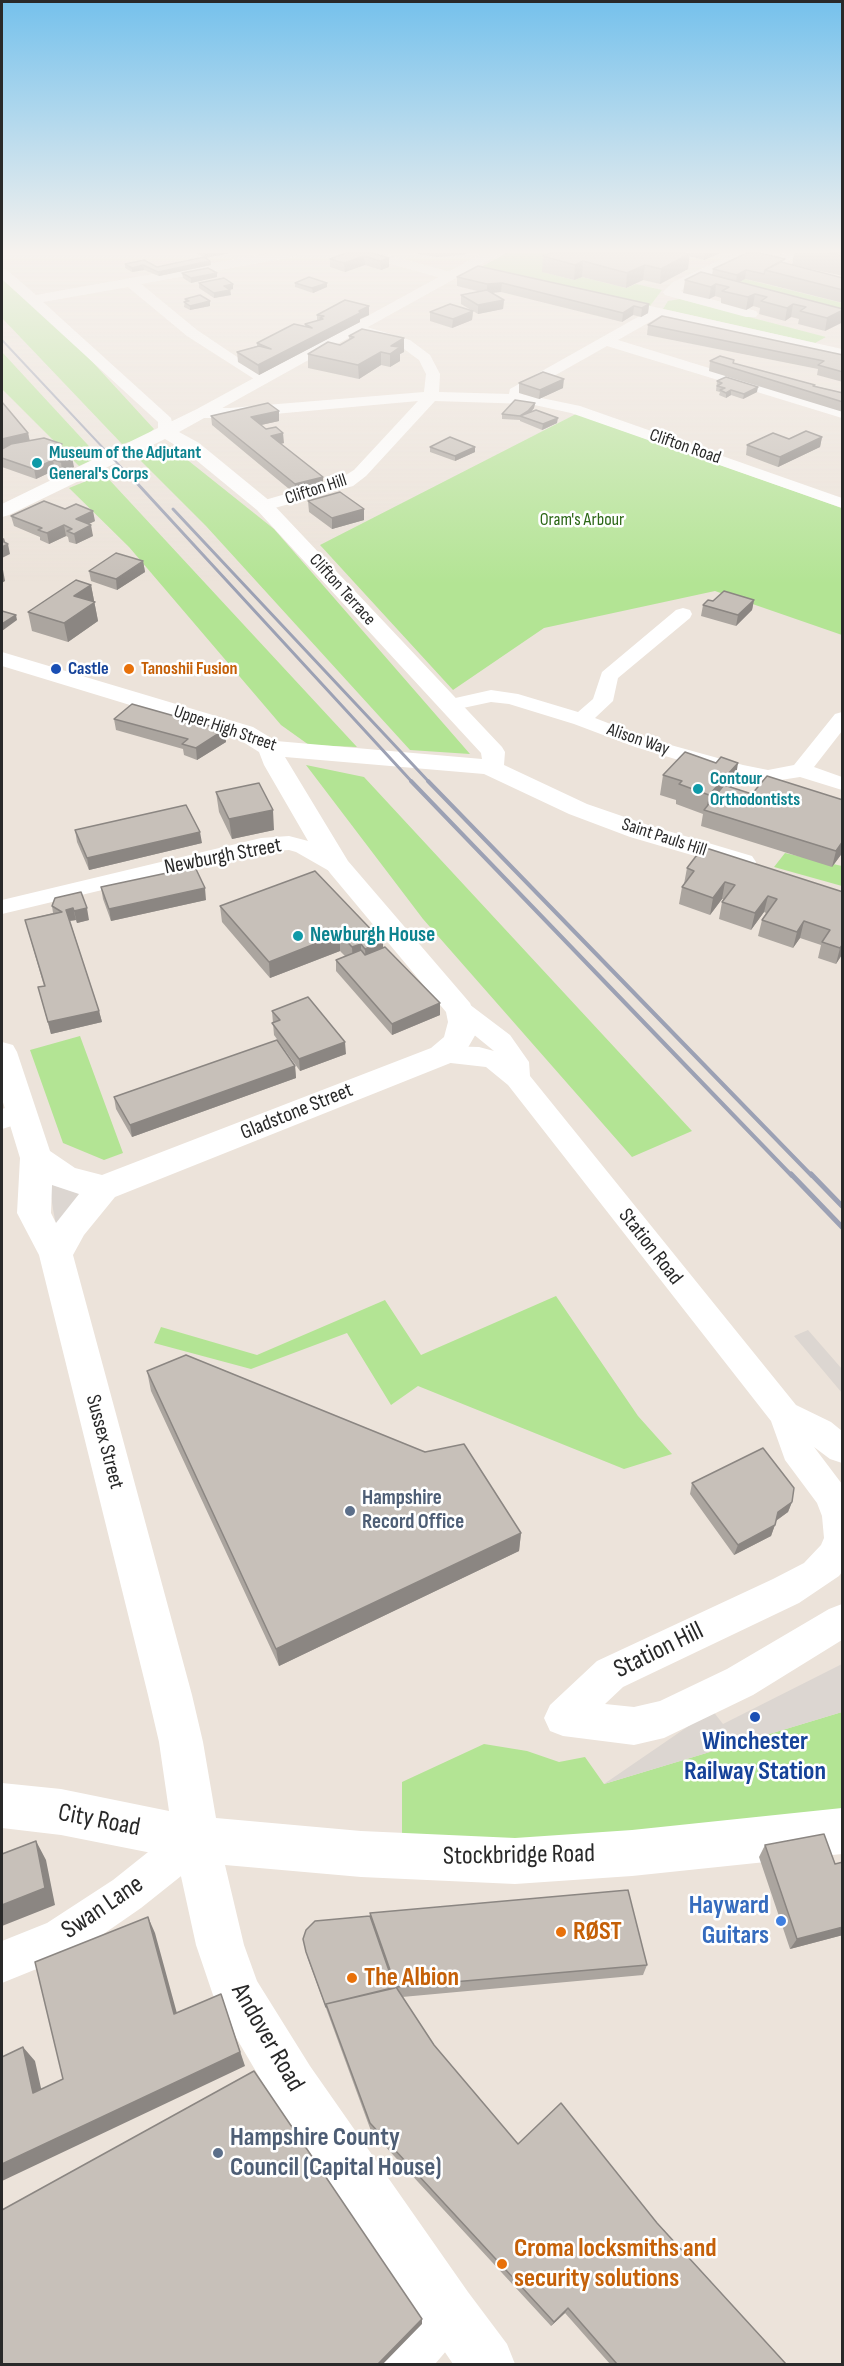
<!DOCTYPE html>
<html>
<head>
<meta charset="utf-8">
<style>
  body { margin:0 }
  #map { position:relative; width:844px; height:2366px; overflow:hidden; background:#ece3da; font-family:"Sofia Sans Condensed",sans-serif }
  canvas { display:block }
  .frame { position:absolute; inset:0; border:3px solid #292929; pointer-events:none }
</style>
</head>
<body>
<div id="map">
<canvas width="844" height="2366"></canvas>
<div class="frame"></div>
</div>
<script>
const ctx = document.querySelector('canvas').getContext('2d');
ctx.lineJoin = 'round';
function paint(path, color) { ctx.fillStyle = color; ctx.fill(path, 'evenodd'); }
const poly = rows => new Path2D(rows.map(r => 'M' + r).join(''));
function stroke(path, color, width, dash) { ctx.strokeStyle = color; ctx.lineWidth = width; ctx.lineCap = dash ? 'butt' : 'round'; ctx.setLineDash(dash || []); ctx.stroke(path); }
function write(font, color, halo, rows, align = 'center') {
  ctx.font = font + ' "Sofia Sans Condensed",sans-serif'; ctx.lineWidth = 5; ctx.setLineDash([]); ctx.textBaseline = 'middle'; ctx.strokeStyle = halo; ctx.fillStyle = color; for (const [text, x, y, turn = 0] of rows) {
    ctx.save(); ctx.translate(x, y); ctx.rotate((+turn || 0) * Math.PI / 180); ctx.textAlign = isNaN(turn) ? turn : align; if (halo) ctx.strokeText(text, 0, 0); ctx.fillText(text, 0, 0); ctx.restore();
  }
}
paint(poly([
  [507,253,569,253,543,272,574,280,582,277,626,288,636,284,662,290,650,306,479,268],
  [2,279,76,344,154,429,144,438,122,444,2,318],
  [745,279,842,303,842,323,752,299,736,284],
  [680,299,826,337,815,343,663,309,668,301],
  [2,352,99,457,79,466,2,389],
  [576,414,842,508,842,635,715,591,544,628,453,690,320,545],
  [170,446,274,529,470,754,410,750,206,526,138,458],
  [104,474,357,747,309,745,281,725,129,547,69,488],
  [306,765,364,777,692,1131,632,1157,423,919],
  [785,853,842,866,842,886,774,867],
  [80,1036,123,1153,104,1160,63,1143,30,1050],
  [556,1296,638,1416,672,1454,624,1469,418,1386,391,1405,347,1333,251,1369,154,1343,161,1327,257,1355,385,1300,421,1355],
  [842,1712,842,1816,520,1847,402,1839,402,1782,484,1744,527,1751,559,1762,585,1757,604,1784]
]), '#b3e494');
paint(poly([
  [49,1181,95,1192,58,1236,53,1209],
  [808,1330,842,1369,842,1393,794,1336],
  [842,1664,842,1712,604,1784,712,1710,723,1724]
]), '#dcd6d1');
paint(poly([
  [270,253,298,253,292,257,141,284,197,330,267,377,269,380,267,383,262,384,187,336,128,287,43,302,171,418,174,432,166,437,158,432,158,422,2,279,2,269,7,270,36,295,270,253],
  [735,253,751,253,680,291,756,311,758,314,756,317,746,317,665,295,663,292,673,282,735,253],
  [784,253,800,253,785,263,777,263,775,260,777,257,784,253],
  [384,254,454,273,455,276,449,280,380,261,378,258,384,254],
  [610,297,842,349,842,357,660,316,618,340,842,409,842,418,607,346,522,394,580,406,842,498,842,508,571,413,530,404,435,401,366,476,353,486,264,511,258,510,256,506,258,502,341,478,354,470,418,401,230,418,203,418,195,413,203,408,230,408,424,392,426,374,419,360,400,346,362,334,360,331,367,327,410,340,430,355,440,374,439,392,509,394,510,389,645,313,605,304,603,301,610,297],
  [683,608,690,610,692,614,690,618,618,678,613,701,595,718,649,739,743,765,768,770,794,765,835,714,842,712,842,731,814,767,842,777,842,790,800,777,768,782,732,776,635,747,574,724,509,704,491,702,449,711,442,709,439,705,442,701,491,690,518,694,578,712,593,699,602,672,676,610,683,608],
  [289,836,312,842,347,862,351,867,347,872,339,874,331,872,296,852,289,850,261,852,2,914,2,900,261,838,289,836],
  [460,1001,469,1004,510,1035,529,1062,530,1076,796,1405,831,1422,842,1431,842,1463,830,1459,814,1447,842,1484,842,1572,839,1576,799,1603,623,1687,605,1704,634,1707,660,1701,727,1669,829,1609,842,1604,842,1640,753,1695,664,1738,634,1745,563,1736,550,1731,544,1718,550,1705,597,1661,773,1579,804,1563,821,1545,824,1538,822,1516,817,1503,785,1460,771,1421,508,1085,486,1067,433,1061,429,1055,433,1049,442,1046,479,1047,494,1051,451,1016,447,1010,451,1004,460,1001],
  [21,1103,31,1106,35,1113,31,1120,2,1129,2,1109,21,1103],
  [196,1819,210,1825,216,1839,210,1853,141,1908,76,1953,2,1983,2,1941,47,1923,113,1880,182,1825,196,1819],
  [448,2288,465,2295,472,2312,465,2329,435,2364,380,2364,387,2347,431,2295,448,2288]
]), '#fff');
paint(poly([
  [483,253,501,253,179,432,199,443,271,502,502,747,505,752,504,765,587,804,648,825,752,856,756,862,752,868,743,870,630,837,569,814,484,774,285,757,348,861,470,1003,478,1022,477,1032,466,1051,453,1062,115,1197,84,1235,73,1255,192,1695,203,1742,216,1818,361,1831,515,1838,632,1830,842,1808,842,1854,632,1876,515,1884,361,1877,225,1865,244,1945,257,1981,310,2066,468,2292,507,2344,515,2364,453,2364,274,2102,221,2012,213,1995,196,1945,177,1858,61,1835,2,1828,2,1783,61,1789,169,1811,159,1742,148,1695,39,1255,17,1213,20,1158,2,1099,2,1042,13,1045,17,1052,50,1151,75,1168,102,1175,431,1048,444,1037,448,1022,446,1012,330,873,308,841,264,765,259,752,235,737,2,666,2,652,253,727,276,741,482,759,481,753,257,510,185,451,165,439,9,515,2,517,2,504,197,409,483,253],
  [52,1185,79,1194,56,1223,51,1213,52,1185]
]), '#fff');
stroke(poly([
  [2,340,136,483]
]), '#9ca1b4', 2);
stroke(poly([
  [135,481,413,783],
  [173,509,430,783]
]), '#9ca1b4', 3);
stroke(poly([
  [411,781,792,1176],
  [428,781,812,1176]
]), '#9ca1b4', 4);
stroke(poly([
  [791,1174,842,1227],
  [811,1174,842,1206]
]), '#9ca1b4', 5);
paint(poly([
  [197,253,230,253,206,258,210,261,211,265,159,276,144,270,132,272,125,268,125,264,157,267,203,257],
  [346,253,389,258,389,267,381,270,365,265,345,272,330,267,330,259],
  [414,253,468,253,462,255,437,257],
  [551,253,720,253,704,260,689,256,688,269,660,284,643,280,626,288,582,277,574,280,542,272,543,256],
  [794,253,843,253,843,276,792,265],
  [785,263,843,278,843,303,763,283,745,279,739,282,843,309,841,323,825,331,798,324,799,319,791,317,785,321,759,314,760,308,753,306,746,310,721,303,721,298,715,296,709,299,683,293,685,280,712,275,713,269],
  [478,266,649,304,648,313,641,317,633,315,622,322,501,292,491,293,504,300,503,309,478,314,473,311,472,320,452,328,430,321,430,312,471,310,461,304,461,295,481,292,457,286,457,277],
  [182,273,217,273,217,277,191,283,183,278],
  [199,283,233,284,233,289,230,290,231,295,214,298,199,288],
  [295,283,327,287,313,293,295,287],
  [185,299,210,306,190,310,184,307],
  [317,315,369,315,360,319,360,322,259,375,238,362,237,352,257,346,257,343,305,327,305,324,317,321],
  [648,325,843,355,843,382,817,375,818,369,647,335],
  [349,336,404,352,400,354,400,361,390,367,381,365,359,379,308,368,308,354,340,345,349,340],
  [734,360,734,363,815,386,843,393,843,412,709,371,710,361],
  [717,381,757,392,743,399,731,395,726,398,719,395,720,392,716,391],
  [519,383,563,388,539,399,519,393],
  [2,402,28,433,30,441,62,444,62,447,74,467,62,472,55,470,36,479,2,467],
  [535,403,534,408,531,411,557,423,542,430,520,421,520,420,502,419,502,414],
  [279,411,279,421,261,425,284,443,281,444,323,477,323,487,295,494,212,425,211,416],
  [822,437,820,447,778,467,746,455,747,445,789,439],
  [430,447,475,452,455,461,430,452],
  [308,501,364,509,364,520,332,529,309,512],
  [11,516,95,521,88,524,93,536,76,544,69,542,68,537,66,536,49,544,40,540,40,537,14,526],
  [143,561,145,572,117,590,91,581,89,571],
  [91,585,98,621,68,642,32,631,28,612],
  [754,600,752,610,736,626,701,616,703,605,713,601],
  [114,719,224,730,226,742,197,760,184,755,183,749,116,730],
  [663,775,735,783,730,787,752,794,843,800,843,852,832,867,701,826,703,814,676,804,676,800,660,795],
  [216,792,274,830,232,839,219,812],
  [75,830,202,843,89,870,77,842],
  [687,868,843,892,843,953,836,964,818,958,821,945,800,938,793,948,758,936,762,920,766,913,764,912,751,930,719,919,722,902,724,899,722,899,710,915,679,904,682,887,684,884],
  [101,887,206,900,111,921,103,899],
  [55,898,89,920,77,923,76,920,70,921,99,1011,102,1022,51,1034,38,987,44,986,25,920,53,913,52,906],
  [220,906,383,942,383,947,440,1015,392,1035,336,971,336,960,345,956,340,951,270,978,222,922],
  [272,1011,346,1054,300,1071,274,1035],
  [295,1066,296,1078,132,1137,116,1109,114,1097],
  [147,1371,521,1533,519,1551,279,1666,151,1391],
  [692,1483,792,1502,788,1512,776,1521,771,1536,734,1555,690,1494],
  [765,1845,835,1864,843,1862,843,1935,790,1949,759,1857],
  [370,1913,647,1965,643,1975,402,1997,434,2045,518,2144,657,2223,786,2364,610,2364,565,2313,551,2326,371,2131,308,1959,303,1939,370,1916]
]), '#aba59f');
paint(poly([
  [208,253,230,253,205,258,205,254],
  [682,253,690,253,688,269,660,284,661,269],
  [705,253,720,253,704,260],
  [364,256,365,265,345,272,344,263],
  [389,258,389,267,381,270,380,261],
  [210,261,211,265,159,276,158,272],
  [583,261,582,277,574,280,575,265],
  [143,265,144,270,132,272,132,268],
  [645,265,643,280,626,288,627,273],
  [746,270,745,279,736,284,737,275],
  [217,273,217,277,191,283,191,278],
  [327,283,327,287,313,293,312,288],
  [502,283,501,292,487,293,487,284],
  [233,284,233,289,224,291,224,286],
  [716,284,715,296,709,299,711,287],
  [230,290,231,295,214,298,214,293],
  [755,294,753,306,746,310,748,297],
  [504,300,503,309,478,314,478,305],
  [210,301,210,306,190,310,190,306],
  [649,304,648,313,641,317,642,308],
  [793,304,791,317,785,321,787,308],
  [369,306,369,315,360,319,360,322,259,375,258,365],
  [634,306,633,315,622,322,623,313],
  [843,310,841,323,825,331,827,318],
  [473,311,472,320,452,328,453,319],
  [404,338,404,352,400,354,400,361,390,367,390,354,391,346],
  [381,352,381,365,359,379,358,365],
  [564,379,563,388,539,399,540,390],
  [758,387,757,392,743,399,744,394],
  [731,390,731,395,726,398,726,393],
  [535,403,534,408,528,416,520,416,519,421,520,416],
  [279,411,279,421,252,427,251,417],
  [558,418,557,423,542,430,543,424],
  [28,433,30,443,2,449,2,439],
  [283,433,284,443,271,446,271,436],
  [822,437,820,447,778,467,780,457],
  [475,447,475,452,455,461,455,456],
  [72,457,74,467,62,472,61,462],
  [53,460,55,470,36,479,34,469],
  [323,477,323,487,295,494,295,484],
  [364,509,364,520,332,529,332,518],
  [93,511,95,521,77,530,76,519],
  [64,525,66,536,49,544,47,533],
  [91,525,93,536,76,544,74,534],
  [4,538,6,545,8,544,10,554,2,558,2,539],
  [143,561,145,572,117,590,116,579],
  [2,564,5,581,2,583],
  [91,585,98,621,68,642,64,623,74,596],
  [754,600,752,610,736,626,738,615],
  [16,615,17,620,2,631,2,624],
  [224,730,226,742,197,760,196,748],
  [738,763,735,783,709,811,706,811,709,795],
  [273,810,274,830,232,839,229,819],
  [200,832,202,843,89,870,87,858],
  [843,841,843,852,832,867,836,851],
  [725,882,722,899,710,915,713,898],
  [205,888,206,900,111,921,109,909],
  [768,896,764,912,751,930,755,913],
  [73,908,76,920,68,921,66,910],
  [87,908,89,920,77,923,74,911],
  [804,921,800,938,793,948,797,932],
  [340,934,340,951,270,978,269,962],
  [383,942,383,958,366,965,365,949],
  [361,944,361,960,353,964,352,947],
  [843,944,843,953,836,964,840,948],
  [440,1003,440,1015,392,1035,392,1024],
  [99,1011,102,1022,51,1034,48,1022],
  [345,1042,346,1054,300,1071,299,1059],
  [295,1066,296,1078,132,1137,130,1125],
  [792,1502,788,1512,774,1522,778,1512],
  [775,1525,771,1536,734,1555,738,1545],
  [521,1533,519,1551,279,1666,276,1649],
  [36,1841,46,1860,55,1905,2,1926,2,1905],
  [148,1917,155,1933,181,2028,174,2014],
  [843,1927,843,1935,790,1949,797,1939],
  [221,1994,245,2066,2,2181,2,2164],
  [23,2047,35,2061,45,2106,33,2093],
  [568,2308,565,2313,551,2326,554,2322],
  [422,2319,422,2324,383,2364,378,2364]
]), '#8b8682');
const building = poly([
  [346,253,372,253,389,258,380,261,364,256,344,263,330,259,346,253],
  [551,253,685,253,689,254,661,269,645,265,627,273,583,261,575,265,543,256,551,253],
  [747,253,760,253,785,259,765,270,764,274,746,270,737,275,713,269,747,253],
  [829,253,843,253,843,256,829,253],
  [204,257,210,261,158,272,143,265,132,268,125,264,144,260,157,267,204,257],
  [781,262,843,278,843,290,765,270,781,262],
  [478,266,649,304,642,308,634,306,623,313,502,283,487,284,457,277,478,266],
  [208,268,217,273,191,278,182,273,208,268],
  [701,272,843,309,843,310,827,318,800,311,806,307,793,304,787,308,761,301,767,297,755,294,748,297,722,291,729,287,716,284,711,287,685,280,701,272],
  [309,277,327,283,312,288,295,283,309,277],
  [224,278,233,284,224,286,230,290,214,293,199,283,224,278],
  [487,290,504,300,478,305,461,295,487,290],
  [200,295,210,301,190,306,184,302,189,301,185,299,200,295],
  [345,300,369,306,359,311,360,313,258,365,237,352,259,346,271,349,257,343,294,324,312,328,305,324,323,319,320,318,324,316,317,315,345,300],
  [450,304,473,311,453,319,430,312,450,304],
  [662,316,843,355,843,372,818,365,824,361,648,325,662,316],
  [362,329,404,338,391,346,400,347,390,354,381,352,358,365,308,354,328,342,340,345,354,337,349,336,362,329],
  [720,356,734,360,733,363,815,385,813,386,843,393,843,402,710,361,720,356],
  [543,372,564,379,540,390,519,383,543,372],
  [726,377,758,387,744,394,731,390,726,393,720,390,725,388,717,386,722,383,717,381,726,377],
  [515,400,535,403,528,411,520,416,502,414,515,400],
  [2,402,28,433,2,439,2,402],
  [268,403,279,411,251,417,266,429,276,427,283,433,271,436,323,477,295,484,211,416,268,403],
  [536,410,558,418,543,424,520,416,536,410],
  [806,431,822,437,780,457,747,445,773,433,789,439,806,431],
  [450,437,475,447,455,456,430,447,450,437],
  [44,438,62,444,60,446,67,449,72,457,61,462,53,460,34,469,2,458,2,449,11,444,44,438],
  [340,492,364,509,332,518,308,501,340,492],
  [44,501,65,509,76,504,93,511,76,519,91,525,74,534,67,531,72,529,64,525,47,533,38,530,42,528,11,516,44,501],
  [2,541,8,544,2,547,2,541],
  [116,553,143,561,116,579,89,571,116,553],
  [76,580,91,585,74,596,95,602,64,623,28,612,76,580],
  [724,591,754,600,738,615,703,605,708,600,713,601,724,591],
  [2,611,16,615,2,624,2,611],
  [132,704,224,730,196,748,182,744,188,739,114,719,132,704],
  [685,752,716,763,721,757,738,763,709,795,679,784,682,781,663,775,685,752],
  [767,776,843,800,843,841,836,851,704,810,724,785,752,794,767,776],
  [259,783,273,810,229,819,216,792,259,783],
  [186,805,200,832,87,858,75,830,186,805],
  [703,847,843,892,843,944,840,948,822,942,830,930,804,921,797,932,762,920,777,899,768,896,755,913,722,902,735,885,725,882,713,898,682,887,694,871,687,868,703,847],
  [195,867,205,888,109,909,101,887,195,867],
  [315,871,383,942,365,949,361,944,352,947,340,934,269,962,220,906,315,871],
  [81,892,87,908,74,911,73,908,66,910,99,1011,48,1022,38,987,45,986,25,920,62,912,52,906,55,898,81,892],
  [385,947,440,1003,392,1024,336,960,361,950,365,955,385,947],
  [308,997,345,1042,299,1059,272,1023,280,1020,272,1011,308,997],
  [277,1040,295,1066,130,1125,114,1097,277,1040],
  [186,1355,425,1452,464,1444,521,1533,276,1649,147,1371,186,1355],
  [763,1448,794,1488,792,1502,778,1512,775,1525,738,1545,692,1483,763,1448],
  [824,1834,835,1864,843,1862,843,1927,797,1939,765,1845,824,1834],
  [36,1841,45,1888,2,1905,2,1854,36,1841],
  [628,1890,647,1965,396,1987,370,1913,628,1890],
  [370,1916,395,1988,326,2004,326,2007,306,1952,303,1939,306,1930,315,1921,370,1916],
  [148,1917,174,2014,221,1994,240,2052,2,2164,2,2057,23,2047,33,2093,63,2079,35,1962,148,1917],
  [396,1987,434,2045,518,2144,561,2103,657,2223,786,2364,617,2364,568,2308,554,2322,370,2123,326,2004,396,1987],
  [254,2071,422,2319,378,2364,2,2364,2,2210,254,2071]
]);
paint(building, '#c7c0b9');
stroke(building, '#8b8682', 1.5);
const sky = ctx.createLinearGradient(0, 0, 0, 584);
sky.addColorStop(0, '#75c1ec');
sky.addColorStop(0.43, '#f6f2ee');
sky.addColorStop(1, '#f6f2ee00');
ctx.fillStyle = sky;
ctx.fillRect(0, 0, 844, 584);
for (const [x, y, r, color] of [
  [37,463,6,"#0f9aa8"],
  [56,669,6,"#1a4fb4"],
  [129,669,6,"#e8710a"],
  [698,789,6,"#0f9aa8"],
  [298,936,6,"#0f9aa8"],
  [350,1511,6,"#5c6f8a"],
  [755,1717,6,"#1a4fb4"],
  [781,1921,6,"#3f7fe0"],
  [561,1932,6,"#e8710a"],
  [352,1978,6,"#e8710a"],
  [218,2153,6,"#5c6f8a"],
  [502,2264,6,"#e8710a"]
]) { const dot = new Path2D(); dot.arc(x, y, r, 0, 2 * Math.PI); ctx.fillStyle = color; ctx.fill(dot); stroke(dot, '#fff', 2); }
write('18px', '#292929', '#fff', [
  ["Clifton Road",685,447,19],
  ["Clifton Hill",316,490,-18],
  ["Clifton Terrace",342,590,48],
  ["Upper High Street",225,729,19],
  ["Alison Way",638,740,19],
  ["Saint Pauls Hill",664,838,18]
]);
write('bold 18px', '#0d838f', '#fff', [
  ["Museum of the Adjutant",49,453],
  ["General's Corps",49,474],
  ["Contour",710,779],
  ["Orthodontists",710,800]
], 'left');
write('18px', '#2c6717', '#fff', [
  ["Oram's Arbour",582,520]
]);
write('bold 18px', '#164399', '#fff', [
  ["Castle",68,669]
], 'left');
write('bold 18px', '#c56008', '#fff', [
  ["Tanoshii Fusion",141,669]
], 'left');
write('21px', '#292929', '#fff', [
  ["Newburgh Street",223,857,-11],
  ["Gladstone Street",297,1112,-22],
  ["Station Road",650,1247,52],
  ["Sussex Street",104,1442,75]
]);
write('bold 21px', '#0d838f', '#fff', [
  ["Newburgh House",310,936]
], 'left');
write('bold 21px', '#4e5e75', '#fff', [
  ["Hampshire",362,1499],
  ["Record Office",362,1523]
], 'left');
write('26px', '#292929', '#fff', [
  ["Station Hill",659,1651,-26],
  ["City Road",99,1821,11],
  ["Stockbridge Road",519,1856,-1],
  ["Swan Lane",103,1908,-34],
  ["Andover Road",267,2038,60]
]);
write('bold 26px', '#164399', '#fff', [
  ["Winchester",755,1742],
  ["Railway Station",755,1772]
]);
write('bold 26px', '#366cbe', '#fff', [
  ["Hayward",769,1906],
  ["Guitars",769,1936]
], 'right');
write('bold 26px', '#c56008', '#fff', [
  ["RØST",573,1932],
  ["The Albion",364,1978],
  ["Croma locksmiths and",514,2249],
  ["security solutions",514,2279]
], 'left');
write('bold 26px', '#4e5e75', '#fff', [
  ["Hampshire County",230,2138],
  ["Council (Capital House)",230,2168]
], 'left');
</script>
</body>
</html>
